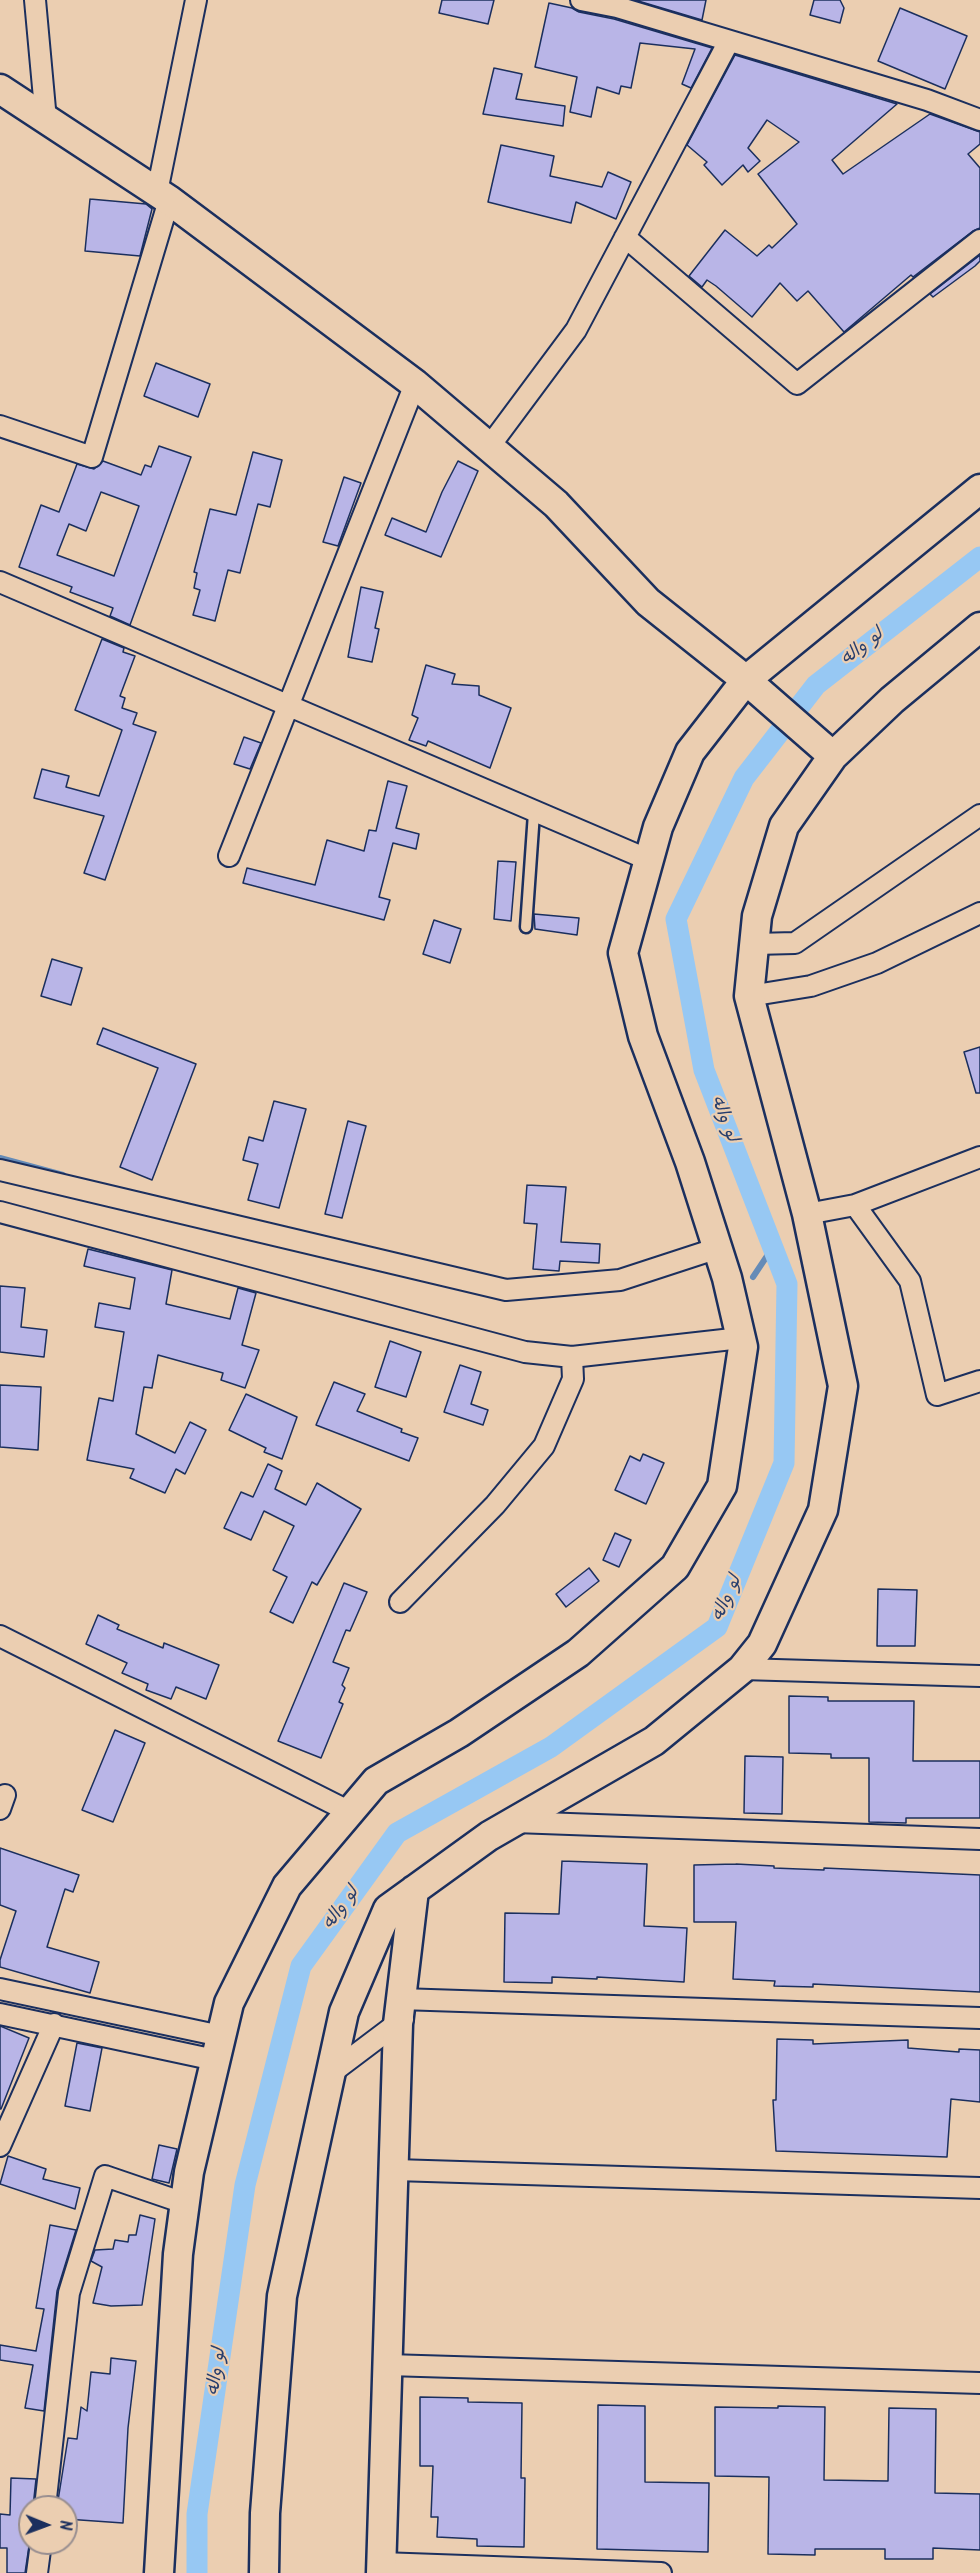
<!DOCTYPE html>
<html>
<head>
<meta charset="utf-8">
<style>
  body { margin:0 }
  #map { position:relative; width:980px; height:2573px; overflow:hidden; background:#ebceb1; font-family:Kalam,sans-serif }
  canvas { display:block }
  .north { position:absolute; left:18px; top:2495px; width:60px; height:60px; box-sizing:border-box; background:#ebceb1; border:2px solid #988e90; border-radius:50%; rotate:91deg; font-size:16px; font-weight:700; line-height:24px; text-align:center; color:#1b2f5e }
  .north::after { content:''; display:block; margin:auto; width:21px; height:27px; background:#1b2f5e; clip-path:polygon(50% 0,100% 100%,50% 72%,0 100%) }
</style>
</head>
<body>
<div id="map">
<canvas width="980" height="2573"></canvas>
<div class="north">N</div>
</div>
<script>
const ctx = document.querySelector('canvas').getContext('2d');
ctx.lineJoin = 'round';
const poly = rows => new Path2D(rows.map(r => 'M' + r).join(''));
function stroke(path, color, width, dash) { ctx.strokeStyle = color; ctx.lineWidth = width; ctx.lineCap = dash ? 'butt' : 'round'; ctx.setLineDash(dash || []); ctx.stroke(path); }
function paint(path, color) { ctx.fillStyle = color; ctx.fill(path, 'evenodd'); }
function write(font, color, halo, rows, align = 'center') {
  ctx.font = font + ' Kalam,"Playpen Sans Arabic",sans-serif'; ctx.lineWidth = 4.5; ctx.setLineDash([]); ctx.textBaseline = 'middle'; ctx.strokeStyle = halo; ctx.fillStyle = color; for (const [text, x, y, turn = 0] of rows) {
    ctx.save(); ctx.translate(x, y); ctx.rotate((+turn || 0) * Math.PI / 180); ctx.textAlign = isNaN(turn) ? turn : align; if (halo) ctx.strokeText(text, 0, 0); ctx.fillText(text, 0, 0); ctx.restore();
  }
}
stroke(poly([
  [0,1158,63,1175],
  [753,1277,773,1247]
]), '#658bb7', 6);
stroke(poly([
  [197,2573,197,2514,245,2185,301,1966,397,1833,551,1747,717,1627,784,1463,787,1284,704,1070,676,919,744,778,816,685,980,557]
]), '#97c8f3', 21);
const building = poly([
  [442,0,494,0,488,24,439,13,442,0],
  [635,0,706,0,702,20,635,0],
  [814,0,840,0,844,8,840,23,810,15,814,0],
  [549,3,572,8,579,12,614,19,712,48,691,88,682,84,695,49,640,43,631,88,621,86,619,94,597,87,591,117,570,112,577,77,535,67,549,3],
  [900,8,967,36,945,89,878,61,900,8],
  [735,55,897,104,832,160,843,174,930,114,980,132,980,144,968,154,980,168,980,228,973,231,913,277,911,275,844,332,808,291,797,301,780,283,752,317,716,286,707,280,702,287,689,276,725,230,757,256,769,245,772,248,797,224,758,174,799,142,767,120,748,148,760,161,748,172,743,165,722,185,704,165,707,162,687,145,735,55],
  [494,68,522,74,516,99,565,106,563,126,483,114,494,68],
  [501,145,554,156,550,176,602,187,608,172,631,182,616,219,576,202,571,223,488,202,501,145],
  [90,199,146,204,152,209,140,256,85,251,90,199],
  [980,255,980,261,975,266,933,297,930,294,980,255],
  [156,363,210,384,198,417,144,396,156,363],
  [159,446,191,457,130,625,110,616,113,608,70,592,72,587,19,567,41,505,59,512,77,464,94,469,103,461,141,475,145,465,151,467,159,446],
  [101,492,139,506,114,576,57,555,69,524,86,531,101,492],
  [253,452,282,460,270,507,258,504,240,573,228,570,215,621,193,615,200,590,194,588,197,573,194,572,210,509,236,515,253,452],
  [458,461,478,471,441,557,385,535,392,518,426,532,442,492,458,461],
  [344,477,361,483,338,546,323,542,344,477],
  [361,587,383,592,375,628,379,629,372,662,348,657,361,587],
  [102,639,124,648,123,652,135,656,120,696,125,698,122,708,137,713,133,724,156,732,105,880,84,873,104,816,34,798,42,769,69,776,66,787,99,796,122,730,75,710,102,639],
  [426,665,455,674,452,684,479,686,479,695,511,708,490,768,428,741,426,746,409,740,418,718,412,715,426,665],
  [244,737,261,743,250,769,234,764,244,737],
  [388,781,407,786,396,828,419,834,416,849,393,843,379,897,390,900,384,920,243,883,247,868,315,885,327,840,364,851,369,830,376,831,388,781],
  [498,861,516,862,511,921,494,919,498,861],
  [534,914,579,918,577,935,535,929,534,914],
  [434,920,461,929,450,963,423,954,434,920],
  [52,959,82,968,71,1005,41,996,52,959],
  [103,1028,196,1064,152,1180,120,1167,158,1068,97,1044,103,1028],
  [980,1047,980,1093,976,1093,964,1052,980,1047],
  [274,1101,306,1109,279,1208,248,1200,258,1164,243,1160,249,1137,263,1141,274,1101],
  [348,1121,366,1126,342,1218,325,1214,348,1121],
  [527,1185,566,1187,561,1242,600,1244,599,1263,560,1261,559,1271,533,1269,537,1224,524,1223,527,1185],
  [88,1249,172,1270,166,1304,230,1319,238,1288,256,1293,242,1345,259,1350,245,1388,221,1380,223,1373,158,1355,152,1388,144,1387,136,1434,175,1453,190,1422,206,1430,185,1474,176,1469,165,1493,130,1478,134,1469,87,1460,99,1398,113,1401,124,1332,95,1327,99,1303,130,1309,135,1278,84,1266,88,1249],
  [0,1286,25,1288,21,1327,47,1330,44,1357,0,1352,0,1286],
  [390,1341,421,1352,406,1397,375,1387,390,1341],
  [460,1365,481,1372,471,1404,488,1410,483,1425,444,1412,460,1365],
  [334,1382,365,1394,357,1411,402,1429,401,1432,418,1438,409,1461,316,1425,334,1382],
  [0,1385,41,1387,38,1450,0,1447,0,1385],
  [246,1394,297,1417,282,1459,264,1452,266,1448,229,1430,246,1394],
  [643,1454,664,1463,646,1504,615,1490,630,1456,640,1461,643,1454],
  [268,1464,282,1471,275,1489,306,1505,317,1483,361,1509,317,1585,312,1582,293,1623,270,1612,287,1577,273,1570,294,1526,264,1511,251,1540,224,1528,241,1492,253,1497,268,1464],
  [615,1533,631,1540,619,1567,603,1560,615,1533],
  [589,1568,599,1581,566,1607,556,1594,589,1568],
  [344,1583,367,1592,350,1631,346,1630,333,1662,349,1668,342,1685,345,1688,339,1702,343,1704,321,1758,278,1741,344,1583],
  [878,1589,917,1590,915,1646,877,1646,878,1589],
  [98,1615,119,1625,117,1629,163,1648,164,1643,219,1665,206,1699,176,1687,171,1699,146,1690,148,1684,122,1673,127,1663,86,1644,98,1615],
  [789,1696,828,1697,828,1701,914,1701,913,1761,980,1761,980,1818,906,1818,906,1823,869,1822,869,1758,831,1758,831,1754,789,1753,789,1696],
  [115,1730,145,1743,113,1822,82,1810,115,1730],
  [745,1756,783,1757,782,1814,744,1813,745,1756],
  [0,1848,79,1875,73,1892,65,1889,47,1947,99,1962,90,1993,0,1967,0,1960,16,1911,0,1905,0,1848],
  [562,1861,647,1864,644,1926,687,1928,684,1982,597,1977,597,1979,552,1977,552,1983,504,1982,505,1913,559,1914,562,1861],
  [736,1864,774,1866,774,1868,824,1870,824,1868,980,1875,980,1992,813,1984,813,1987,774,1986,775,1981,733,1979,736,1922,694,1922,694,1865,736,1864],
  [0,2026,29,2038,1,2109,0,2109,0,2026],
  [777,2039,813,2040,813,2044,908,2040,908,2048,959,2052,959,2049,980,2050,980,2102,951,2099,947,2157,776,2151,773,2100,776,2100,777,2039],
  [77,2043,102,2048,90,2111,65,2106,77,2043],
  [159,2145,177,2149,169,2183,152,2179,159,2145],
  [8,2156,46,2169,43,2179,80,2188,75,2209,0,2184,8,2156],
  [140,2215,155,2219,142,2305,111,2306,93,2303,102,2267,91,2261,95,2250,113,2249,115,2240,128,2242,129,2235,136,2235,140,2215],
  [50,2225,76,2230,57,2291,44,2411,25,2408,33,2365,0,2360,0,2345,36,2351,44,2309,36,2308,50,2225],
  [111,2358,136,2361,128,2428,123,2523,66,2519,66,2507,57,2507,68,2438,77,2439,81,2407,87,2411,91,2372,110,2374,111,2358],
  [420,2397,468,2398,468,2402,522,2403,521,2478,525,2478,524,2547,477,2546,477,2539,437,2537,438,2517,431,2517,433,2466,420,2466,420,2397],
  [598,2405,645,2406,645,2482,709,2483,708,2552,597,2549,598,2405],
  [778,2406,825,2407,824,2480,888,2481,889,2408,936,2409,935,2493,980,2494,980,2550,933,2548,933,2559,885,2559,885,2549,815,2549,815,2555,768,2554,769,2477,715,2476,715,2407,778,2408,778,2406],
  [11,2478,36,2479,33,2507,30,2507,30,2539,25,2573,7,2573,7,2548,0,2548,0,2514,10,2515,11,2478]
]);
paint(building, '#b9b5e7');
stroke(building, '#1b2f5e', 1.5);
const lane = poly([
  [526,927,534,813]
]);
const street = poly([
  [35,0,46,120],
  [581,0,617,7,927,100,980,120],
  [157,192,196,0],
  [625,237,797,384,980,240],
  [0,426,92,457,169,200],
  [489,447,576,330,729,41],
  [0,582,649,860],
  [229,856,415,384],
  [754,944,795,943,980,815],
  [749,996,811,986,877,963,980,913],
  [0,1170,506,1290,620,1280,718,1248],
  [855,1205,910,1281,937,1395,980,1381],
  [0,1212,525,1352,572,1357,741,1338],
  [807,1214,855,1205,980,1157],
  [400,1602,495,1505,544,1446,573,1379,572,1357],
  [0,1636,350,1812],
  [742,1669,980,1676],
  [0,1809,5,1795],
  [515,1822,980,1839],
  [0,1989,221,2036],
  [400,1999,980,2018],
  [0,2014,215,2060],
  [330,2074,403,2019],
  [0,2146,54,2024],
  [395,2170,980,2188],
  [388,2365,980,2383],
  [45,2507,69,2293,105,2176,184,2203],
  [381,2563,661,2573],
  [37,2573,41,2543]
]);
const secondary = poly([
  [0,89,169,200,415,384,556,504,648,602,746,680,833,756],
  [159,2573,178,2254,189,2172,229,2003,287,1886,376,1781,459,1733,578,1653,675,1567,722,1486,743,1347,727,1278,690,1162,643,1036,623,953,658,827,690,752,746,680,980,489],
  [264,2573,265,2513,282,2296,344,2012,388,1909,489,1836,654,1741,742,1669,762,1644,823,1510,843,1386,807,1214,749,996,757,916,784,826,833,756,892,700,980,627],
  [381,2573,398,2024,414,1890]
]);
stroke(lane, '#1b2f5e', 15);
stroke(street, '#1b2f5e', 24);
stroke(secondary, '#1b2f5e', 33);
stroke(lane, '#ebceb1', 10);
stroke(street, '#ebceb1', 20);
stroke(secondary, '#ebceb1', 28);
write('italic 18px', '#273e6d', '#ebceb1', [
  ["لو واله",863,648,-38],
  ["لو واله",723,1119,69],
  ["لو واله",728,1599,-66],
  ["لو واله",342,1909,-54],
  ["لو واله",218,2372,-82]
]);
</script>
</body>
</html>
